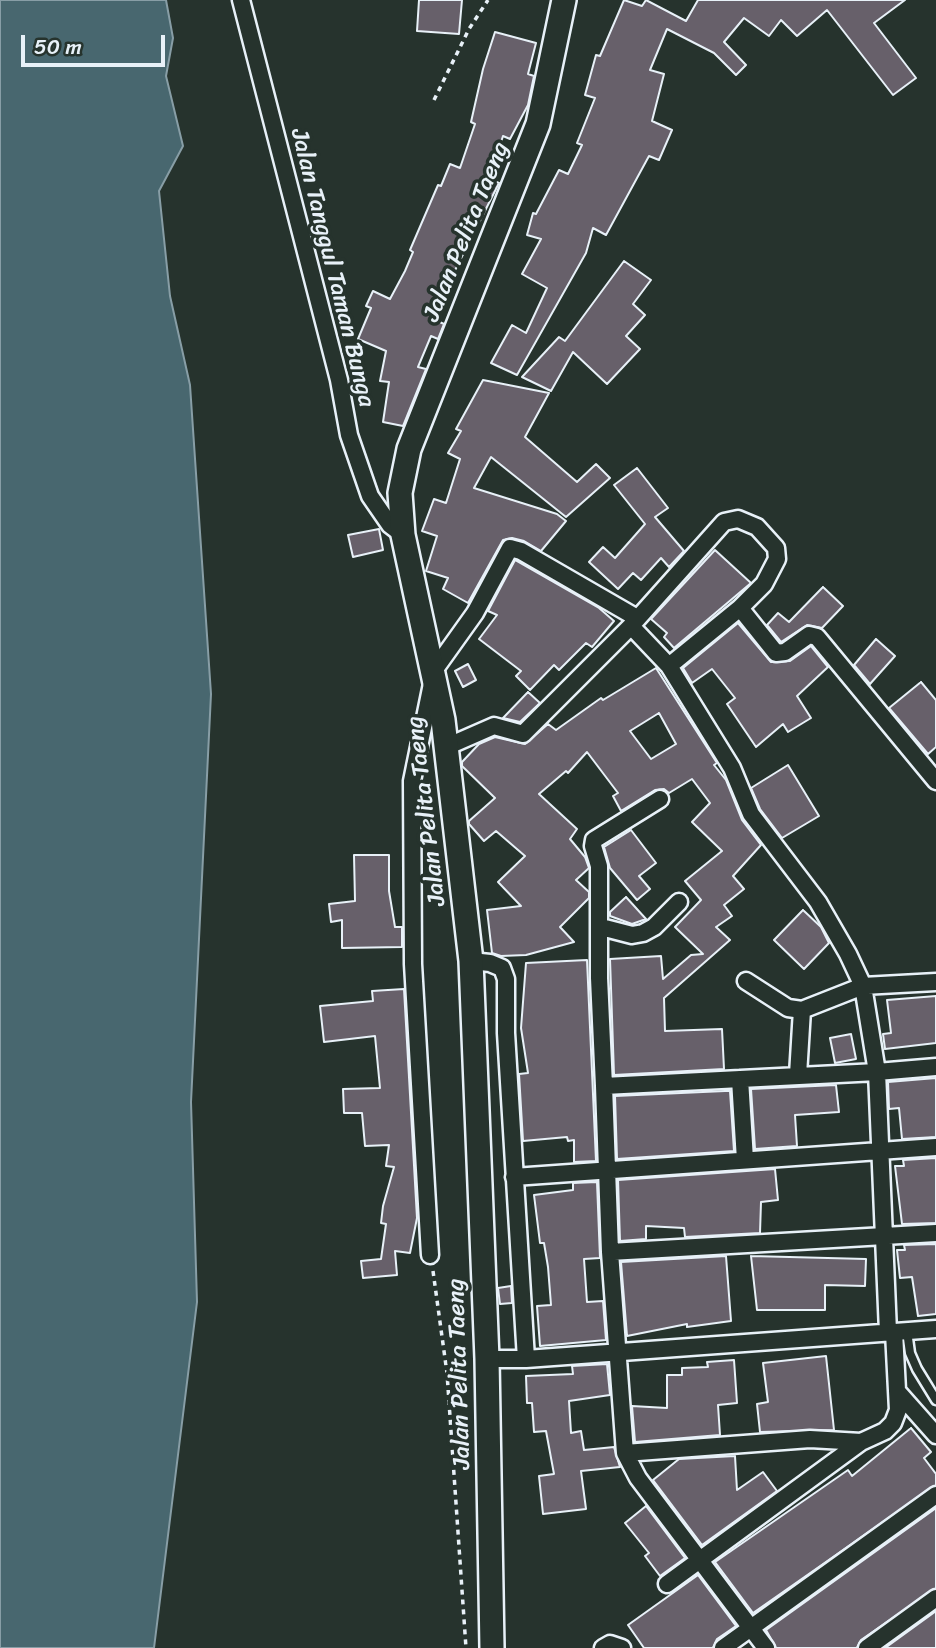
<!DOCTYPE html>
<html>
<head>
<meta charset="utf-8">
<style>
  body { margin:0 }
  #map { position:relative; width:936px; height:1648px; overflow:hidden; background:#26332d; font-family:Sriracha,sans-serif }
  canvas { display:block }
  .scale { position:absolute; left:21px; top:35px; width:144px; height:32px; box-sizing:border-box; border:4px solid #e8f1f8; border-top:0; padding-left:9px; font-size:21px; line-height:24px; white-space:nowrap; color:#e8f1f8; -webkit-text-stroke:5px #26332d; paint-order:stroke }
</style>
</head>
<body>
<div id="map">
<canvas width="936" height="1648"></canvas>
<div class="scale">50 m</div>
</div>
<script>
const ctx = document.querySelector('canvas').getContext('2d');
ctx.lineJoin = 'round';
function paint(path, color) { ctx.fillStyle = color; ctx.fill(path, 'evenodd'); }
const poly = rows => new Path2D(rows.map(r => 'M' + r).join(''));
function stroke(path, color, width, dash) { ctx.strokeStyle = color; ctx.lineWidth = width; ctx.lineCap = dash ? 'butt' : 'round'; ctx.setLineDash(dash || []); ctx.stroke(path); }
function write(font, color, halo, rows, align = 'center') {
  ctx.font = font + ' Sriracha,sans-serif'; ctx.lineWidth = 7; ctx.setLineDash([]); ctx.textBaseline = 'middle'; ctx.strokeStyle = halo; ctx.fillStyle = color; for (const [text, x, y, turn = 0] of rows) {
    ctx.save(); ctx.translate(x, y); ctx.rotate((+turn || 0) * Math.PI / 180); ctx.textAlign = isNaN(turn) ? turn : align; if (halo) ctx.strokeText(text, 0, 0); ctx.fillText(text, 0, 0); ctx.restore();
  }
}
const water = poly([
  [0,0,166,0,173,38,166,76,183,146,159,191,170,296,190,385,211,694,191,1102,197,1302,154,1648,0,1648,0,0]
]);
paint(water, '#48676f');
stroke(water, '#889ea6', 2);
const building = poly([
  [419,0,462,0,459,34,417,31,419,0],
  [624,0,642,6,646,0,686,21,698,0,905,0,874,23,916,78,893,95,827,10,797,36,781,20,769,36,744,18,724,42,746,65,736,75,714,53,667,29,650,70,664,74,652,121,672,130,659,160,649,156,606,235,593,228,586,253,517,375,491,363,512,325,526,333,547,288,522,274,541,239,527,235,533,213,536,214,559,170,568,174,582,145,577,143,595,98,585,95,596,55,600,56,624,0],
  [495,32,536,43,528,74,534,76,528,105,510,139,503,136,489,179,499,183,431,318,444,324,438,339,431,336,418,367,426,369,403,426,383,422,389,382,380,381,386,351,358,339,371,308,366,306,373,291,390,299,405,271,413,252,410,250,438,185,441,186,450,164,460,168,475,124,471,122,483,69,495,32],
  [624,261,651,280,633,304,645,315,626,336,640,349,607,384,573,352,551,391,522,377,559,337,565,341,624,261],
  [483,380,549,393,525,437,577,482,596,464,610,478,566,517,491,457,474,488,557,514,566,521,541,551,524,541,512,538,503,540,468,603,443,589,448,578,426,571,437,536,422,531,434,499,446,503,460,459,448,453,461,431,456,429,483,380],
  [637,468,668,508,655,517,684,551,669,567,661,558,641,580,633,573,618,589,589,562,603,547,615,558,645,524,614,485,637,468],
  [379,529,383,550,353,557,348,535,379,529],
  [715,550,751,583,674,648,664,637,667,633,651,619,715,550],
  [515,560,599,608,614,621,592,647,586,643,559,670,554,665,530,690,516,676,521,671,479,639,497,615,488,611,515,560],
  [823,587,843,606,822,628,807,625,781,642,767,625,778,613,789,622,823,587],
  [738,623,771,662,790,661,811,646,828,667,797,696,811,718,788,732,783,724,756,747,727,704,735,698,712,669,692,683,683,668,738,623],
  [876,639,895,656,870,684,854,665,876,639],
  [468,664,476,680,463,687,455,671,468,664],
  [656,668,717,763,714,765,726,780,742,820,761,845,733,876,744,889,724,905,732,916,716,927,730,940,664,998,665,1031,722,1029,724,1069,614,1075,610,959,661,956,663,979,691,955,703,954,675,927,701,900,685,881,722,851,692,822,710,803,692,779,669,793,664,789,655,790,621,811,613,796,618,793,587,752,568,773,566,771,539,794,577,829,570,839,585,857,589,868,576,880,589,892,589,898,560,927,574,942,526,955,501,956,492,953,487,910,521,906,498,882,525,856,496,831,484,841,469,824,469,821,495,798,462,766,462,762,479,744,495,737,525,744,548,724,556,730,601,698,603,700,656,668],
  [659,713,676,744,651,759,630,731,659,713],
  [921,682,936,700,936,747,928,754,889,708,921,682],
  [528,692,540,703,520,722,503,718,528,692],
  [788,765,819,816,782,838,760,809,751,788,788,765],
  [631,830,656,863,639,876,650,889,637,900,610,868,604,847,631,830],
  [354,855,389,855,389,891,395,927,402,927,402,947,342,948,342,920,331,922,329,904,355,901,354,855],
  [626,897,646,919,632,924,610,916,610,912,626,897],
  [803,910,821,927,829,943,804,969,774,940,803,910],
  [587,960,596,1161,574,1162,574,1140,568,1141,567,1137,523,1141,519,1074,528,1073,521,1028,526,963,587,960],
  [404,989,417,1218,410,1253,395,1251,397,1275,363,1278,361,1261,381,1259,386,1224,381,1223,383,1206,394,1167,386,1166,389,1145,365,1146,362,1113,344,1113,343,1089,380,1088,375,1036,324,1042,320,1006,373,1001,372,991,404,989],
  [936,996,936,1043,885,1049,883,1034,891,1033,887,1000,936,996],
  [851,1034,856,1059,835,1063,830,1038,851,1034],
  [936,1078,936,1137,902,1139,899,1108,889,1109,888,1082,936,1078],
  [836,1085,839,1112,795,1115,797,1146,755,1149,751,1089,836,1085],
  [725,1091,730,1091,734,1151,617,1159,615,1096,725,1091],
  [936,1158,936,1223,902,1224,895,1166,904,1166,903,1160,936,1158],
  [775,1169,778,1200,761,1202,760,1233,685,1237,684,1228,646,1226,646,1239,620,1241,618,1180,775,1169],
  [597,1182,600,1258,584,1259,587,1302,603,1301,606,1340,540,1346,537,1306,551,1305,548,1267,544,1243,540,1243,534,1195,573,1190,573,1183,597,1182],
  [936,1244,936,1314,918,1316,912,1277,900,1278,897,1250,905,1250,904,1245,936,1244],
  [726,1256,731,1321,687,1327,687,1324,627,1336,621,1262,726,1256],
  [751,1256,866,1259,865,1286,825,1285,825,1310,757,1310,751,1256],
  [511,1286,512,1303,500,1304,498,1288,511,1286],
  [826,1356,834,1430,760,1432,757,1404,768,1402,763,1363,826,1356],
  [734,1360,737,1403,718,1405,720,1435,635,1442,632,1406,667,1408,667,1375,682,1375,682,1368,708,1367,707,1362,734,1360],
  [607,1364,610,1395,569,1401,571,1433,581,1431,584,1450,614,1447,620,1467,581,1471,586,1509,543,1514,539,1476,554,1474,546,1431,534,1432,532,1403,527,1403,526,1376,573,1374,572,1366,607,1364],
  [911,1428,931,1452,924,1458,936,1474,936,1485,753,1613,715,1562,848,1470,852,1476,911,1428],
  [735,1456,737,1490,763,1472,777,1491,702,1545,653,1480,679,1459,735,1456],
  [646,1506,685,1558,660,1576,645,1556,649,1553,625,1523,646,1506],
  [936,1508,936,1588,861,1640,857,1648,776,1648,766,1630,936,1508],
  [698,1575,736,1626,717,1639,713,1648,644,1648,628,1625,698,1575],
  [936,1611,936,1648,885,1648,936,1611]
]);
paint(building, '#67606a');
stroke(building, '#e8f1f8', 2);
const lane = poly([
  [907,1331,910,1353,917,1369,936,1400]
]);
const street = poly([
  [241,0,339,380,349,435,370,496,390,525,403,535],
  [740,608,776,653,785,652,809,635,817,637,936,781],
  [631,626,669,666,732,768,751,814,818,902,848,954,863,986,877,1072,604,1086,610,1252,625,1453,638,1478,766,1648],
  [446,747,494,726,523,734,631,626,724,522,738,519,757,527,776,548,777,559,764,584,740,608,669,666],
  [601,927,632,935,643,933,654,927,679,902],
  [471,961,490,963,502,968,506,979,506,1033,526,1359],
  [746,981,788,1008,802,1010],
  [798,1075,802,1010,863,986,936,982],
  [740,1079,745,1160],
  [604,1086,599,978,599,866,593,846,594,840,660,799],
  [514,1177,936,1147],
  [610,1252,936,1233],
  [430,1255,413,964,412,781,435,669,475,613,510,548,521,551,637,618],
  [888,1332,877,1072,936,1067],
  [487,1359,526,1359,936,1329],
  [897,1391,936,1435],
  [625,1453,810,1439,861,1442],
  [667,1584,861,1442,885,1431,893,1423,898,1410,894,1332],
  [603,1648,610,1644,622,1648],
  [723,1648,936,1495],
  [867,1648,936,1598]
]);
const secondary = poly([
  [492,1648,487,1359,471,961,443,720,403,535,400,493,409,449,538,124,564,0]
]);
stroke(lane, '#e8f1f8', 13);
stroke(street, '#e8f1f8', 21);
stroke(secondary, '#e8f1f8', 28);
stroke(poly([
  [434,100,469,29,488,0],
  [433,1271,447,1373,466,1648]
]), '#e8f1f8', 3.5, [5, 5]);
stroke(lane, '#26332d', 8);
stroke(street, '#26332d', 16);
stroke(secondary, '#26332d', 23);
write('24px', '#e8f1f8', '#26332d', [
  ["Jalan Pelita Taeng",467,232,-68],
  ["Jalan Tanggul Taman Bunga",332,268,76],
  ["Jalan Pelita Taeng",427,811,-97],
  ["Jalan Pelita Taeng",460,1374,-92]
]);
</script>
</body>
</html>
